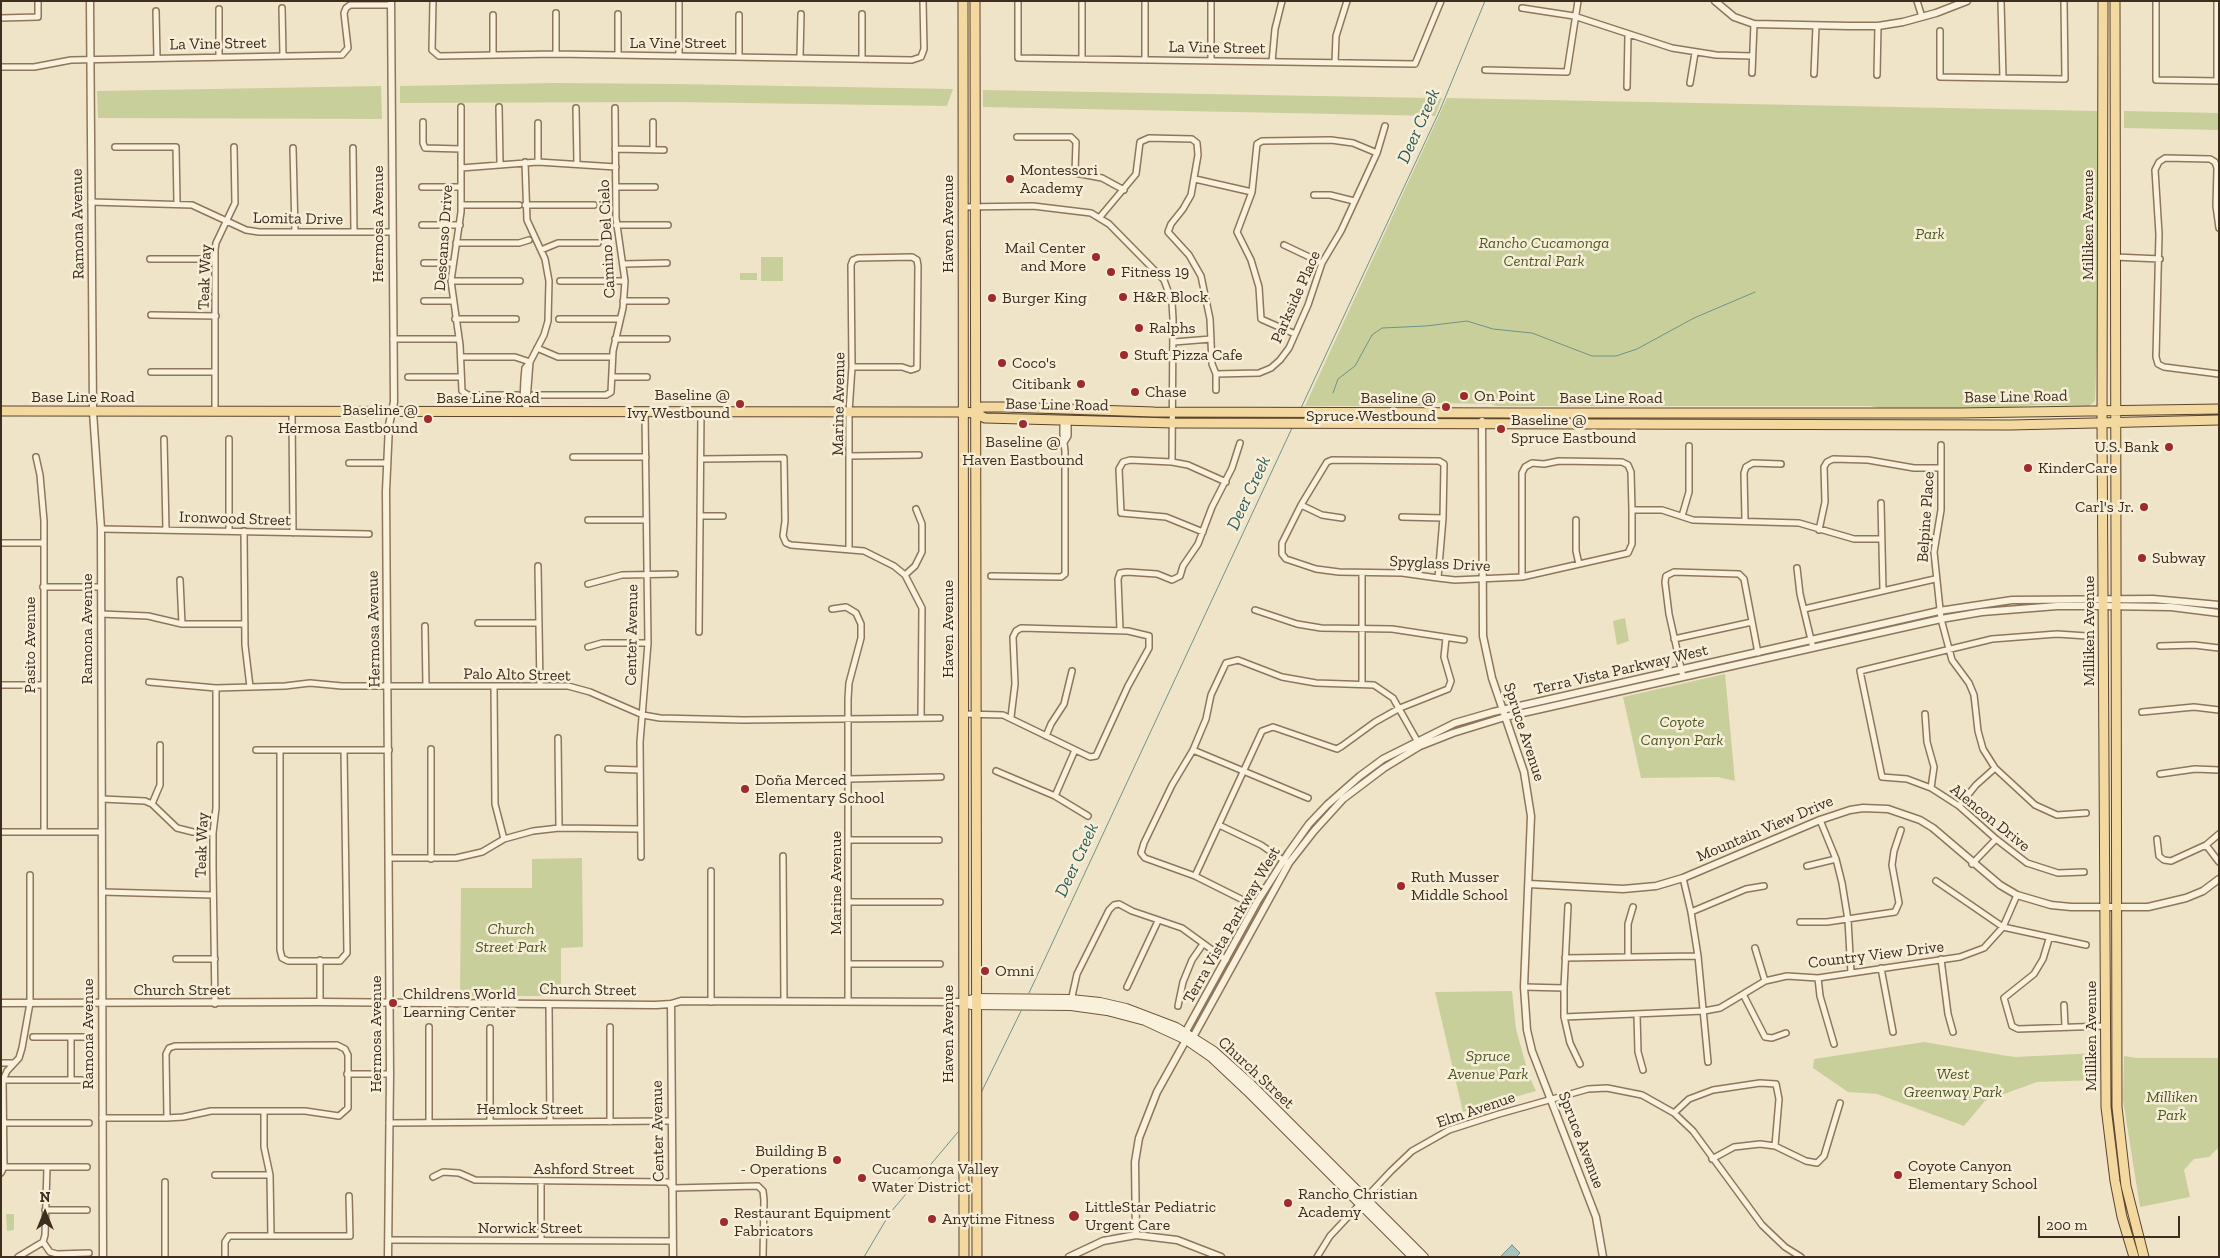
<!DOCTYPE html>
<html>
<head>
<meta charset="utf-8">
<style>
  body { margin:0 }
  #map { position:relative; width:2220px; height:1258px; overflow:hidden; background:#f0e4c8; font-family:"Zilla Slab",serif }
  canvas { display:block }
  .frame { position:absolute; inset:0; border:2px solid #3d2e20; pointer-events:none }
  .north { position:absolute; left:20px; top:1188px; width:50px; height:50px; -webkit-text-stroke:4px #f7eed8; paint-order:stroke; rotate:0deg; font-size:14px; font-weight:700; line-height:20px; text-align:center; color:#3d2e20 }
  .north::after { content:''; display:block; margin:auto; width:18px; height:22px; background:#3d2e20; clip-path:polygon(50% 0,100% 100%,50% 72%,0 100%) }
  .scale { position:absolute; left:2038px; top:1216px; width:142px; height:22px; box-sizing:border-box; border:2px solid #3d2e20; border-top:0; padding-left:6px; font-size:15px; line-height:18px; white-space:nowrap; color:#3d2e20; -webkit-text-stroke:4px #f7eed8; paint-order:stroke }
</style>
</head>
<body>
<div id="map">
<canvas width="2220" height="1258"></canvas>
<div class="frame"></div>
<div class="north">N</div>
<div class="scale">200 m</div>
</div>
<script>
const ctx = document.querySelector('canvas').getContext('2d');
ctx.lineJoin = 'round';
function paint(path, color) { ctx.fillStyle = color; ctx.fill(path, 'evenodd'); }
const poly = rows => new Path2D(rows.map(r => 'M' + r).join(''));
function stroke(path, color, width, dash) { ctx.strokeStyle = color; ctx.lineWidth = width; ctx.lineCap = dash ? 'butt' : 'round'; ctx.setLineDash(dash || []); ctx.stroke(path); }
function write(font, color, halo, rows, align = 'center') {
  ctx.font = font + ' "Zilla Slab",serif'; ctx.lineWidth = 5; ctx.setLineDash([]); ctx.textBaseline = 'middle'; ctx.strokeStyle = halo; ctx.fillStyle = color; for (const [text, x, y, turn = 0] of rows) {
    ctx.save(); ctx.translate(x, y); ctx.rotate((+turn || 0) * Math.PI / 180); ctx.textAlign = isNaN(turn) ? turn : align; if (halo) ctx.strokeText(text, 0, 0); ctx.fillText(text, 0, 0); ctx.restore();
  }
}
paint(poly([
  [554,83,677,84,953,89,947,106,675,102,400,103,400,86],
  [381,86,382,119,98,118,97,91],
  [983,90,1432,98,1442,98,1435,116,983,107],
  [1447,98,2098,111,2098,324,2095,401,2089,406,2039,405,1981,409,1879,408,1870,406,1496,406,1491,404,1438,403,1420,406,1305,406],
  [2124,111,2219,113,2219,130,2124,128],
  [761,257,783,257,783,281,761,281],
  [740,273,757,273,757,280,740,280],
  [1625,618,1629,641,1617,645,1613,621],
  [1725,674,1735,781,1718,777,1641,778,1623,697],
  [582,858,583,947,561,948,561,996,460,996,461,888,532,888,532,859],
  [1512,991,1516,1029,1529,1076,1536,1091,1463,1112,1435,992],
  [1924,1042,2014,1057,2098,1053,2098,1080,2037,1082,1985,1101,1964,1126,1877,1094,1848,1092,1813,1068,1814,1059],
  [2124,1056,2137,1058,2219,1058,2219,1147,2209,1157,2194,1159,2184,1170,2190,1197,2140,1207,2123,1100],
  [6,1214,14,1214,14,1230,7,1231]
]), '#c9cf9b');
const water = poly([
  [1512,1245,1520,1253,1516,1257,1500,1257,1512,1245]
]);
paint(water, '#a9c4bc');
stroke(water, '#6f938a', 1);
stroke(poly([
  [1333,393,1338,379,1355,366,1372,335,1382,328,1426,326,1467,321,1493,329,1532,333,1592,356,1616,356,1637,349,1694,318,1755,292],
  [1301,408,1440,110,1485,1],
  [1029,993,1292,428],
  [981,1093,1021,1011],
  [864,1257,890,1213,958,1132]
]), '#6f938a', 1);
const minor = poly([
  [433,1,432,50,439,56,556,54,912,60,921,57,924,49,923,1],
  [1018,1,1018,58,1415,64,1441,1],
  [1145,1,1145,59],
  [1211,1,1211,60],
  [1917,1,1922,17],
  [2001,1,2003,78],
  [2156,1,2156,80,2219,81],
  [282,8,283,55],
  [1522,8,1574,16,1672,48,1716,55,1752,56],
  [219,9,219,56],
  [156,11,157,58],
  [556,13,556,54],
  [493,15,493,55],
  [1,18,38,17,38,1],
  [1940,31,1940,77,2065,79,2064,1],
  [618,55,618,14],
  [679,56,679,1],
  [739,56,739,15],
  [800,57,801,14],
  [862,58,862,14],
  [1082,58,1082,1],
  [1272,62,1275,29,1282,1],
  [1335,63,1336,36,1347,1],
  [1,67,34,67,71,60,342,55,348,48,344,13,346,8,350,5,391,5],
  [1485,70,1567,72,1578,1],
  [1752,73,1754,24],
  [1814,74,1816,26],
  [1877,75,1878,26],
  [2217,81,2217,1],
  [1690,83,1695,53],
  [1627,87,1628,35],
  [461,107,461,212,451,281,460,345,462,391,468,395,518,395],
  [499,107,500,164],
  [576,108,577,164],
  [423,122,423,143,425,148,461,149],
  [653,122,653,149],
  [538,123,538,162],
  [1017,137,1071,137,1076,142,1075,173,1102,178,1124,190],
  [115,147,176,147,177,203],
  [293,148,295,232],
  [353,148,354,232],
  [615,149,664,150],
  [525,162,527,220,545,259,549,281,548,321,544,335,530,362,526,413],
  [461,168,538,162,616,167],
  [1195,179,1252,192],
  [422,187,461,187],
  [616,187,655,187],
  [1314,195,1330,195,1354,201],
  [91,202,192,205,246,230,259,232,391,232],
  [462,205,519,205],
  [525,205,594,205],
  [963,207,1033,206,1091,213,1109,224,1164,280,1172,302,1173,319,1172,462],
  [1100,217,1136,174,1140,142,1149,138,1192,139,1197,143,1198,155,1191,195,1183,209,1171,224,1168,232,1189,255,1201,276,1210,319,1212,364,1216,374,1216,390],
  [422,225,460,225],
  [616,225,668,225],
  [2219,228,2216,206,2217,168,2215,162,2210,159,2165,158,2159,162,2155,170,2159,234,2156,357,2158,364,2164,367,2219,374],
  [456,243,519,243,529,240],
  [1284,245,1322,263],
  [541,250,558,243,598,243],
  [2115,257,2160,259],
  [150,259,215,259],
  [424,263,452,263],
  [623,264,667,263],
  [451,281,520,281],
  [560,281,625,281],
  [424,301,452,301],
  [623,301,666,301],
  [151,315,216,316],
  [455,319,516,319],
  [559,319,620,319],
  [1295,334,1261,319,1259,287,1251,260,1237,232,1252,192,1257,144,1262,141,1331,140,1353,143,1377,153],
  [393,339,459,339],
  [615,339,667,339],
  [1174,342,1211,339],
  [537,348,558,357,612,357],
  [461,357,515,357,530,362],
  [151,372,215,372],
  [1216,374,1259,373,1271,368,1280,360,1289,348,1308,305,1322,263,1341,231,1377,153,1385,126],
  [408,377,461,377],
  [612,377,647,377],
  [533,395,606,395,611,392,613,351,623,308,625,281,616,218,615,108],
  [526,406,523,401,524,379,525,368,530,362],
  [215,412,215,250,216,243,235,203,234,147],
  [292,412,293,533],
  [164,439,166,529],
  [1065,441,1068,436,1068,420],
  [1941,445,1941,510,1934,552,1941,619,1952,660,1969,683,1974,695,1978,731,1983,749,1995,768,2035,805,2057,815,2086,813],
  [850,456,919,455],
  [36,457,40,475,44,521,44,832],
  [573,457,646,457],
  [702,459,784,458,785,521,783,536,786,543,791,545,864,551,894,566,905,575,922,608,921,718],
  [349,463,387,463],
  [1881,503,1883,590],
  [1301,505,1322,515,1342,518],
  [1632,510,1662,510,1693,520,1799,523,1854,539,1881,539],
  [702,516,723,516],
  [1682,516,1689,492,1689,446],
  [1402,517,1443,518],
  [588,520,646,520],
  [1576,520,1576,551,1579,564],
  [1745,520,1744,473,1746,467,1753,463,1781,464],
  [101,529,369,534],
  [229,530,229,439],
  [1819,530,1825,502,1824,467,1827,462,1833,459,1868,460,1914,468,1941,468],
  [244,531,245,645,250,687],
  [1203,532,1166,517,1121,513,1119,469,1123,462,1130,460,1172,462,1188,465,1226,482],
  [1,543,43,543],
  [849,549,849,412,852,367,851,265,853,260,858,258,912,257,917,260,918,266,917,368,911,370,902,367,852,367],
  [538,566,540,686],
  [1797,568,1800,594,1813,648],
  [905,575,915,566,922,552,922,524,916,509],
  [991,576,1061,577,1065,574,1065,451,1063,435,1063,420],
  [1438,578,1443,518,1444,464,1439,461,1332,460,1327,462,1301,505,1282,543,1282,554,1286,559,1316,569,1339,572,1402,573,1438,578,1455,580,1522,577,1628,553,1632,544,1632,510,1631,472,1628,465,1622,462,1559,461,1544,464,1532,463,1525,467,1522,473,1522,577],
  [180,580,182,624],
  [588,584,622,575,675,574],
  [43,587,101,587],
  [832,609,846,607,856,613,861,624,861,638,849,683,848,699,848,1001],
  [1804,609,1935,579],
  [1255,610,1297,624,1321,628,1392,629,1464,640],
  [101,614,148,616,182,624,245,624],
  [478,623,539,623],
  [425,626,426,686],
  [1120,630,1118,579,1120,573,1127,572,1157,574,1172,580,1180,576,1183,566,1198,544,1212,507,1232,468,1240,443],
  [699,632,701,413],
  [1674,639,1752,622],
  [2160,646,2194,645,2219,648],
  [588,647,602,643,648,643],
  [1683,677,1669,614,1665,582,1666,576,1674,572,1739,574,1744,579,1758,653],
  [149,682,216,688,285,686,310,683,342,686,568,686,590,692,643,715,660,718,743,720,940,718],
  [1362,683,1362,573],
  [1,685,42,685],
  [494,686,495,804,504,839],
  [2142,712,2194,707,2219,710],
  [964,714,1003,715,1090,757,1096,756,1128,686,1149,648,1149,636,1128,631,1021,628,1016,631,1013,637,1015,684,1011,717],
  [1925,714,1927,742,1934,767,1931,788],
  [1046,736,1051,724,1064,704,1072,671],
  [558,738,559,828],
  [431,749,431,859],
  [256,750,389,750],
  [1193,750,1308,798],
  [280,751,280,950,282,958,288,961,340,961,347,953,344,750],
  [608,769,639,770],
  [996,771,1055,796,1088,816],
  [2160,774,2195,769,2219,770],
  [848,779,941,777],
  [1055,796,1075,750],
  [102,799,145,801,152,804,177,828,193,832,213,833],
  [152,804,160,785,160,745],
  [1959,806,1976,785,1995,768],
  [1820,820,1836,859,1842,883,1848,920,1851,973],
  [1219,825,1261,845,1286,862],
  [1,832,102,832],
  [2157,839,2159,856,2164,860,2171,861,2206,845,2219,834],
  [848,840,939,840],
  [2206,845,2219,862],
  [783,856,784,1001],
  [641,857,640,742,648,643,645,413],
  [390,858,456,858,482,852,504,839,533,831,559,828,639,829],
  [1972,864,1996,839],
  [1807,866,1836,859],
  [711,871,711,1002],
  [2084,872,2058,873,2027,863,1996,839,1959,806,1931,788,1907,779,1882,777,1860,671,1992,639,2057,634,2087,636],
  [1195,876,1262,731,1273,727,1331,747,1337,749,1342,746,1375,722,1400,708,1448,689,1451,681,1444,657,1446,638],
  [1683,878,1691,912,1698,956,1708,1062],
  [1936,881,2003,927,2086,945],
  [102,892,213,895],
  [1241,899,1195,876,1145,858,1141,853,1144,843,1172,785,1193,750,1206,719,1211,695,1226,663,1238,660,1282,677,1316,683,1374,685,1393,698,1419,744],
  [848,902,940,902],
  [1568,906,1564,988,1564,1017,1570,1043,1580,1064],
  [1691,912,1746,889,1764,886],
  [1800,922,1827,922,1895,912,1899,903,1892,865,1894,851,1901,830],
  [2049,939,2043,959,2034,974,2004,998,2012,1026,2018,1029,2105,1026],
  [1755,948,1765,981],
  [1628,957,1628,924,1633,907],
  [1565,958,1698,956],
  [176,959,215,959],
  [1941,959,1948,1014,1953,1032],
  [320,960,320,1002],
  [848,964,940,964],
  [1881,968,1893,1032],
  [1818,978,1820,996,1834,1044],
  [1127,987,1158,921],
  [1524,987,1564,988],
  [1744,996,1765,1037,1772,1038,1786,1033],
  [1071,1001,1077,974,1109,910,1114,905,1119,904,1132,911,1182,928,1226,960],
  [215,1004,213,867,213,833,216,808,216,688],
  [549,1004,550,1122],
  [2064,1005,2065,1026],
  [1178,1006,1183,982,1192,960,1203,944],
  [1637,1015,1638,1052,1643,1070],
  [1564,1017,1704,1011,1720,1008,1765,981,1787,976,1818,978,1960,957,1984,948,2003,927,2017,895],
  [610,1027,610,1122],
  [33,1037,87,1037],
  [1,1063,13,1063],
  [347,1074,390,1074],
  [3,1080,82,1080],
  [71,1080,71,1037],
  [264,1111,264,1147,270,1175,271,1236],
  [1674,1113,1689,1099,1713,1090,1760,1083,1776,1084,1779,1099,1775,1146],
  [102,1118,167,1118,183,1117,211,1111,305,1111,339,1116,348,1108,348,1055,345,1049,337,1045,175,1046,169,1048,166,1054,167,1118],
  [429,1122,429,1027],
  [490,1122,490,1028],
  [3,1123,89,1123],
  [389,1123,671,1121],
  [1712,1159,1734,1147,1760,1144,1775,1146,1806,1161,1817,1163,1824,1156,1840,1103],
  [4,1167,87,1167],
  [1,1173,4,1167,3,1080,7,1071,19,1058,22,1048,30,1003,30,875],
  [215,1175,270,1175],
  [433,1177,443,1172,459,1173,475,1180,668,1182,673,1188,758,1186,763,1191,764,1200,763,1257],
  [541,1181,541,1240],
  [165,1182,165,1257],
  [45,1210,87,1210],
  [388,1240,673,1241],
  [43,1242,50,1252,57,1254,89,1253],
  [18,1257,43,1242,45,1235,47,1167],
  [225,1257,225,1242,229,1236,350,1236,349,1196],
  [1317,1257,1330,1236,1391,1171,1412,1151,1428,1142,1449,1130,1499,1114,1588,1089,1607,1088,1642,1095,1674,1113,1693,1131,1762,1225,1785,1247,1801,1257]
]);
const tertiary = poly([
  [90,1,93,412,101,529,103,1257],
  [1715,1,1734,17,1754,24,1849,26,1878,26,1903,22,1936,13,1967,1],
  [1482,421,1483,636,1492,678,1524,772,1531,816,1524,987,1527,1030,1532,1051,1596,1217,1603,1257],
  [1529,884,1623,889,1656,886,1683,878,1820,820,1850,810,1863,808,1888,809,1920,820,1933,828,2000,885,2017,895,2051,905,2071,907,2148,907,2186,898,2203,891,2219,879],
  [1,1003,320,1002,656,1005,671,1004,681,1001,963,1002],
  [671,1004,673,1257],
  [1189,1039,1193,1037,1289,863,1314,831,1343,799,1384,768,1420,746,1453,733,1505,717,1941,619,1982,612,2057,606,2103,606,2171,607,2219,613],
  [1136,1235,1135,1162,1139,1138,1157,1092,1186,1040,1185,1033,1257,902,1289,852,1309,824,1327,805,1360,776,1383,759,1455,723,1493,712,1939,611,2012,600,2153,599,2219,605],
  [388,1257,390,1074,386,491,389,425,394,402,391,1],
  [1069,1257,1103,1241,1136,1235,1177,1240,1221,1257]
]);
const secondary = poly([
  [963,1002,976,998,1071,999,1100,1002,1126,1008,1176,1027,1214,1051,1251,1084,1424,1257],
  [971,1005,1071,1006,1107,1011,1145,1021,1186,1040,1212,1058,1247,1091,1413,1257]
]);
const primary = poly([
  [963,1,964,1257],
  [975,1,977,1257],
  [2103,1,2102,423,2106,1107,2115,1181,2122,1217,2134,1257],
  [2115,1,2117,1107,2126,1186,2144,1257],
  [1,411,962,412,975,413,985,418,1173,423,2011,425,2219,420],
  [975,413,982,407,1004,407,1154,412,1521,413,1959,413,2219,409]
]);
stroke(minor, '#8d765c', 8);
stroke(tertiary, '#8d765c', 9);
stroke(secondary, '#6f573f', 10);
stroke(primary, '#5b4430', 11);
stroke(minor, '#faf1dc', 5);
stroke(tertiary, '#faf1dc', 6);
stroke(secondary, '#faf1dc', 8);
stroke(primary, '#f3d9a0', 9);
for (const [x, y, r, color] of [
  [1010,179,5,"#9e2a2b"],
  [1096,257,5,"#9e2a2b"],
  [1111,272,5,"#9e2a2b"],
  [1123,297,5,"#9e2a2b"],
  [992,298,5,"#9e2a2b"],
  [1139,328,5,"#9e2a2b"],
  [1124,355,5,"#9e2a2b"],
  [1002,363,5,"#9e2a2b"],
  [1081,384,5,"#9e2a2b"],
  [1135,392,5,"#9e2a2b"],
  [1464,396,5,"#9e2a2b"],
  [740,404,5,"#9e2a2b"],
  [1446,407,5,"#9e2a2b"],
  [428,419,5,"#9e2a2b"],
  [1023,424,5,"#9e2a2b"],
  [1501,429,5,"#9e2a2b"],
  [2169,447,5,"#9e2a2b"],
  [2028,468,5,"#9e2a2b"],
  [2144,507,5,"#9e2a2b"],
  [2142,558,5,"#9e2a2b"],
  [745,789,5,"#9e2a2b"],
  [1401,886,5,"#9e2a2b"],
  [985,971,5,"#9e2a2b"],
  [393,1003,5,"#9e2a2b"],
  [837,1160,5,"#9e2a2b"],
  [1898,1175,5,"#9e2a2b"],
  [862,1178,5,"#9e2a2b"],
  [1288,1203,5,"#9e2a2b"],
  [1074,1216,6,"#9e2a2b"],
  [932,1219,5,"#9e2a2b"],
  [724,1222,5,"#9e2a2b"]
]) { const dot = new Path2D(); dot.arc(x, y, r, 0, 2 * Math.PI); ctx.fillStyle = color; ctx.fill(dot); stroke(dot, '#f7eed8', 2); }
write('16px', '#3d2e20', '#f7eed8', [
  ["La Vine Street",678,43],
  ["La Vine Street",218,44,-1],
  ["La Vine Street",1217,48,1],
  ["Lomita Drive",298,219,1],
  ["Ramona Avenue",78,224,-91],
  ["Hermosa Avenue",378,224,-90],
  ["Haven Avenue",948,224,-90],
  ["Milliken Avenue",2088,225,-90],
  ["Descanso Drive",444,238,-86],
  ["Camino Del Cielo",607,239,-93],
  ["Teak Way",205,277,-88],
  ["Parkside Place",1296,297,-66],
  ["Base Line Road",83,397],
  ["Base Line Road",2016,397,-1],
  ["Base Line Road",488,398],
  ["Base Line Road",1611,398],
  ["Marine Avenue",839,404,-89],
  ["Base Line Road",1057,405,1],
  ["Belpine Place",1926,517,-86],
  ["Ironwood Street",235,519,2],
  ["Spyglass Drive",1440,564,3],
  ["Ramona Avenue",87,629,-90],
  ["Hermosa Avenue",374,629,-91],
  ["Haven Avenue",948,629,-90],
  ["Milliken Avenue",2089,631,-90],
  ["Center Avenue",632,635,-89],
  ["Pasito Avenue",30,645,-90],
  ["Terra Vista Parkway West",1621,670,-13],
  ["Palo Alto Street",517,675,1],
  ["Spruce Avenue",1524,732,72],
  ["Alencon Drive",1990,818,39],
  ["Mountain View Drive",1765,829,-23],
  ["Teak Way",202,845,-88],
  ["Marine Avenue",836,883,-90],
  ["Terra Vista Parkway West",1232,925,-60],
  ["Country View Drive",1876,955,-7],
  ["Church Street",182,990],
  ["Church Street",588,990,1],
  ["Ramona Avenue",88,1034,-90],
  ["Hermosa Avenue",376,1034,-90],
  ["Haven Avenue",948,1034,-90],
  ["Milliken Avenue",2091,1036,-90],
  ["Church Street",1256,1073,43],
  ["Hemlock Street",530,1109],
  ["Elm Avenue",1476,1110,-19],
  ["Center Avenue",658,1131,-91],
  ["Spruce Avenue",1581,1140,69],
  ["Ashford Street",584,1169],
  ["Norwick Street",530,1228]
]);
write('16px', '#3d2e20', '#f7eed8', [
  ["Montessori",1020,170],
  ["Academy",1020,188],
  ["Mail Center",1086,248,"right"],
  ["and More",1086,266,"right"],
  ["Fitness 19",1121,272],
  ["H&R Block",1133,297],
  ["Burger King",1002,298],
  ["Ralphs",1149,328],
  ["Stuft Pizza Cafe",1134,355],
  ["Coco's",1012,363],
  ["Citibank",1071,384,"right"],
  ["Chase",1145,392],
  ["Baseline @",730,395,"right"],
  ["Ivy Westbound",730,413,"right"],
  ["On Point",1474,396],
  ["Baseline @",1436,398,"right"],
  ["Spruce Westbound",1436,416,"right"],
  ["Baseline @",418,410,"right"],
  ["Hermosa Eastbound",418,428,"right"],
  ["Baseline @",1511,420],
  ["Spruce Eastbound",1511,438],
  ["Baseline @",1023,442,"center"],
  ["Haven Eastbound",1023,460,"center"],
  ["U.S. Bank",2159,447,"right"],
  ["KinderCare",2038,468],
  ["Carl's Jr.",2134,507,"right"],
  ["Subway",2152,558],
  ["Doña Merced",755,780],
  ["Elementary School",755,798],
  ["Ruth Musser",1411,877],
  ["Middle School",1411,895],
  ["Omni",995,971],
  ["Childrens World",403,994],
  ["Learning Center",403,1012],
  ["Building B",827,1151,"right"],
  ["- Operations",827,1169,"right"],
  ["Coyote Canyon",1908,1166],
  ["Elementary School",1908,1184],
  ["Cucamonga Valley",872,1169],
  ["Water District",872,1187],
  ["Rancho Christian",1298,1194],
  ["Academy",1298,1212],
  ["LittleStar Pediatric",1085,1207],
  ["Urgent Care",1085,1225],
  ["Restaurant Equipment",734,1213],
  ["Fabricators",734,1231],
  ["Anytime Fitness",942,1219]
], 'left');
write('italic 16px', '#4d5a26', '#f7eed8', [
  ["Park",1930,234],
  ["Rancho Cucamonga",1544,243],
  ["Central Park",1544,261],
  ["Coyote",1682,722],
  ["Canyon Park",1682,740],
  ["Church",511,929],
  ["Street Park",511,947],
  ["Spruce",1488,1056],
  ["Avenue Park",1488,1074],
  ["West",1953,1074],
  ["Greenway Park",1953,1092],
  ["Milliken",2172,1097],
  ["Park",2172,1115]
]);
write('italic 18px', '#2f5d5a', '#f7eed8', [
  ["Deer Creek",1419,126,-66],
  ["Deer Creek",1249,493,-65],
  ["Deer Creek",1077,860,-65]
]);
</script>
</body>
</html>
